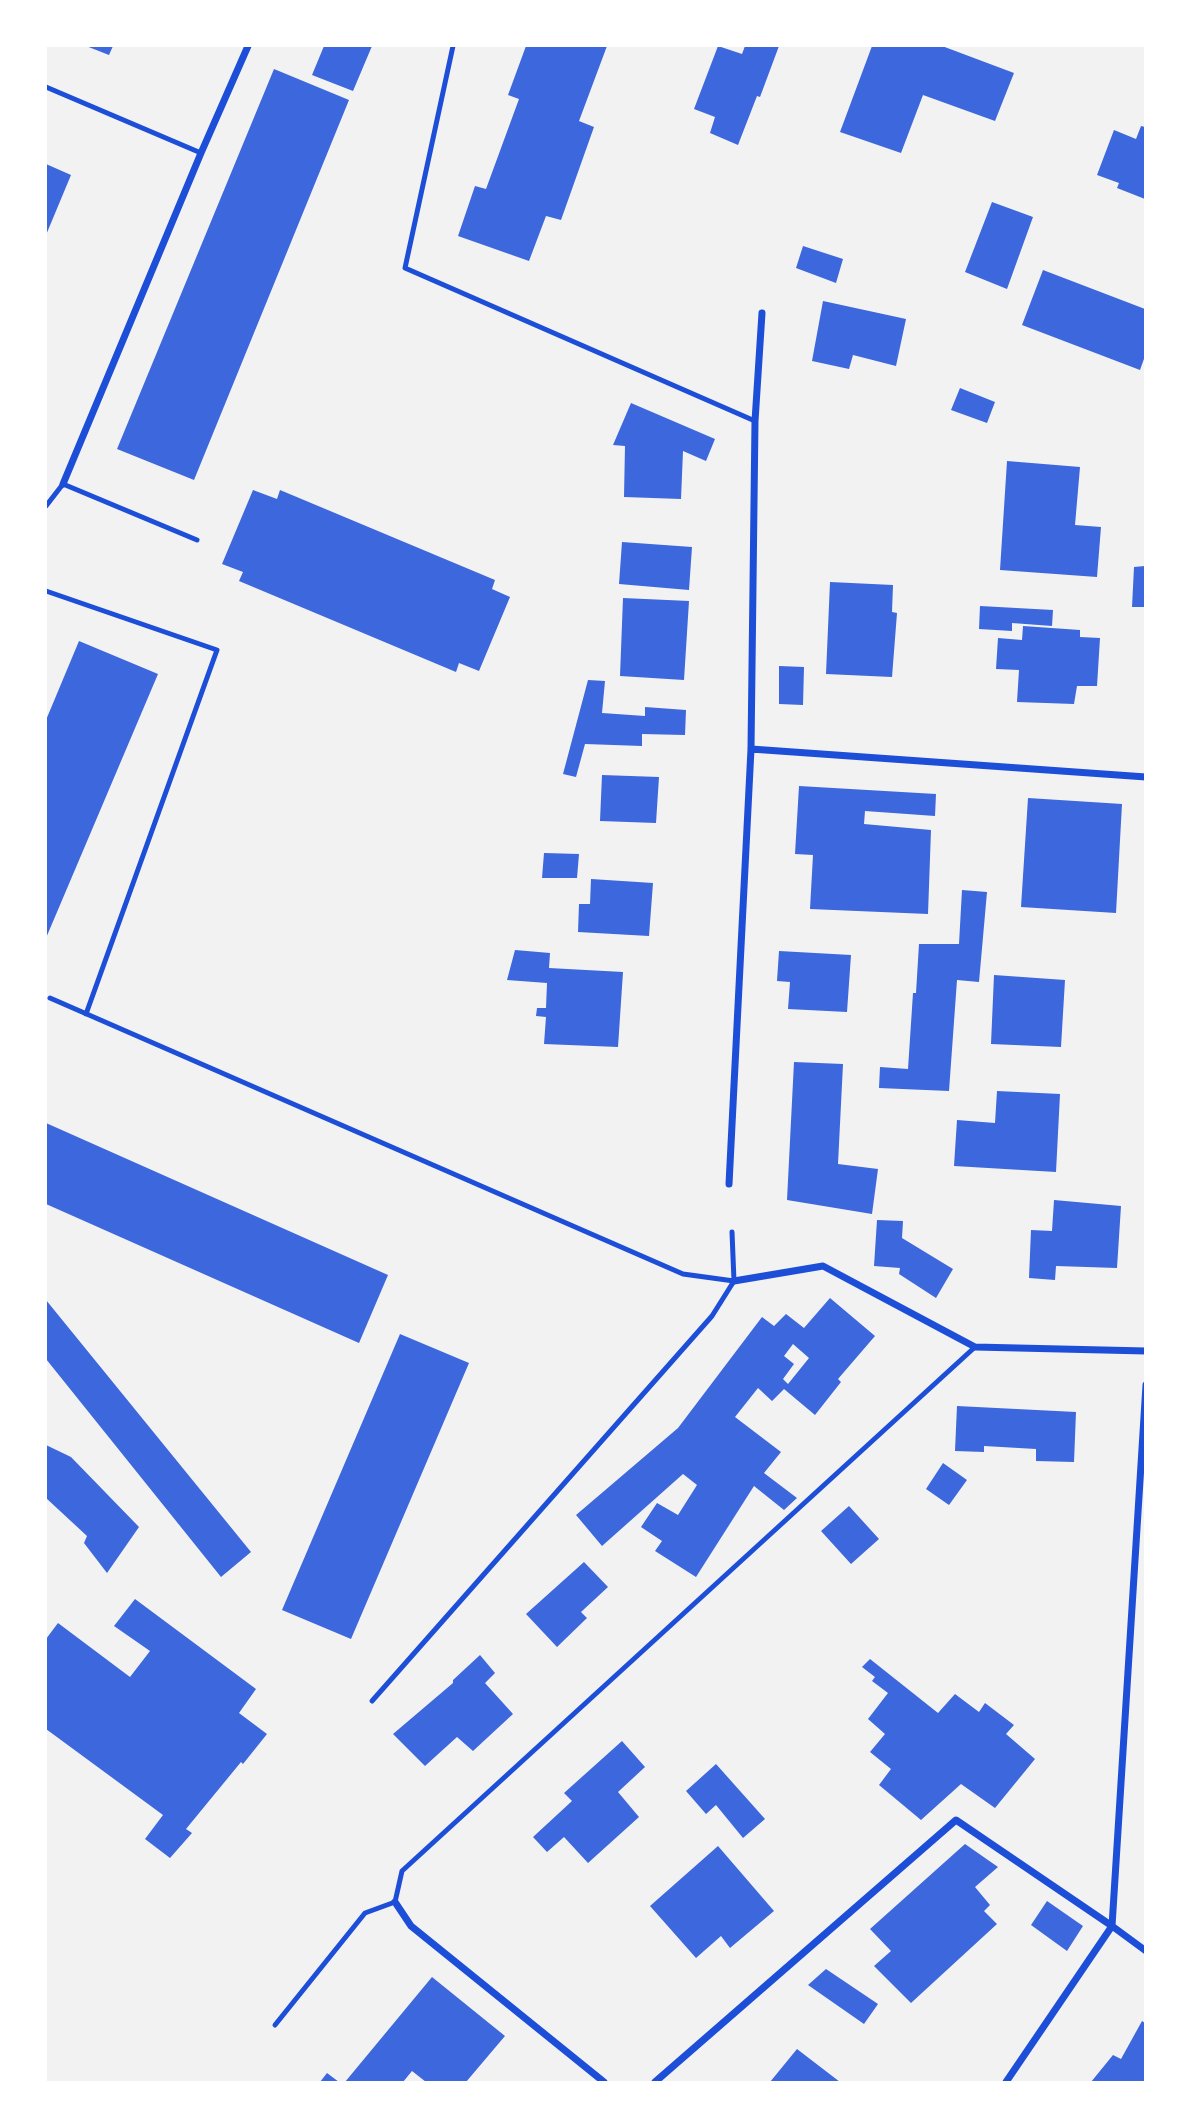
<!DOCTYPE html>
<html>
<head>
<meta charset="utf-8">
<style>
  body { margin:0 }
  #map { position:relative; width:1191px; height:2128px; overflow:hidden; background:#f2f2f2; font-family:"Alegreya Sans",sans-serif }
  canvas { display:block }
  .frame { position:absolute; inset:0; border:47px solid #fff; pointer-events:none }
</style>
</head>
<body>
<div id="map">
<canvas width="1191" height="2128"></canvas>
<div class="frame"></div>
</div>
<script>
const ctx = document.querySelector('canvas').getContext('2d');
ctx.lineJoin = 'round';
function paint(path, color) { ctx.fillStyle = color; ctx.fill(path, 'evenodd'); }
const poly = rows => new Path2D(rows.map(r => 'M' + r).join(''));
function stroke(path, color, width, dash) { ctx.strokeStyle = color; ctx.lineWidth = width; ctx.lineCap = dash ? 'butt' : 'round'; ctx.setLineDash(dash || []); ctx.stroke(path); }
paint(poly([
  [86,46,113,46,109,55],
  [324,46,372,46,353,91,312,75],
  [526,46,607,46,579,121,594,127,561,220,546,216,529,261,458,236,475,186,486,189,519,99,508,95],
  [718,46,742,54,745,46,779,46,760,97,757,96,738,145,710,133,715,117,694,109],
  [872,46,942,46,1014,73,995,121,923,95,901,153,840,132],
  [274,69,349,100,194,480,117,449],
  [1141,126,1145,127,1145,199,1117,188,1119,183,1097,175,1114,130,1136,139],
  [46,164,71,175,46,235],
  [992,202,1033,217,1007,289,965,272],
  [803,246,843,259,836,283,796,268],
  [1043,270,1145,309,1145,356,1140,370,1022,325],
  [823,301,906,319,896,366,853,355,849,369,812,361],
  [960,388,995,402,987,423,951,410],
  [631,403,715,439,706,461,683,451,681,499,624,497,625,446,613,445],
  [1007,461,1080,467,1075,525,1101,527,1097,577,1000,570],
  [253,490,277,499,280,490,495,580,492,589,510,597,479,671,459,663,456,672,239,581,243,572,222,564],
  [622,542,692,547,689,590,619,584],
  [1145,566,1145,607,1132,607,1134,567],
  [830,582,893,585,892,612,897,613,892,677,826,674],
  [623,598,689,601,684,680,620,676],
  [980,606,1053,610,1052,626,1012,623,1012,631,979,629],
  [1023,626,1080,630,1080,637,1100,638,1097,686,1077,686,1074,704,1017,702,1019,670,996,669,998,638,1022,640],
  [79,641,158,674,46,938,46,720],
  [779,666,804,667,803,705,779,704],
  [588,680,605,681,602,713,645,716,645,707,686,710,685,735,642,734,642,746,585,744,576,777,563,774],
  [602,775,659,777,656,823,600,821],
  [799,786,936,794,935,816,865,811,864,824,931,830,928,914,810,909,813,855,795,854],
  [1028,798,1122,804,1116,913,1021,907],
  [544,853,579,854,577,878,542,878],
  [591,879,653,883,649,936,578,932,579,904,590,904],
  [962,890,987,892,979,982,957,980,949,1091,879,1088,880,1067,908,1069,913,993,916,993,919,944,959,944],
  [515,950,550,953,549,968,623,972,618,1047,544,1044,546,1017,536,1016,537,1008,546,1008,547,983,507,980],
  [779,951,851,955,847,1012,788,1009,790,982,777,981],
  [994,975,1065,980,1061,1047,991,1044],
  [794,1062,843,1064,838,1164,878,1169,872,1214,787,1200],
  [997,1091,1060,1094,1056,1172,954,1166,957,1120,995,1123],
  [46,1123,388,1275,359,1343,46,1204],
  [1054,1200,1121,1206,1117,1268,1056,1266,1055,1280,1029,1278,1031,1230,1052,1231],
  [877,1220,903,1221,902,1238,953,1269,936,1298,899,1274,900,1268,874,1266],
  [830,1298,875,1336,838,1379,841,1382,815,1415,784,1389,772,1401,758,1388,735,1417,781,1452,764,1473,797,1498,784,1510,754,1486,696,1577,655,1551,662,1541,641,1527,657,1503,678,1515,697,1485,683,1474,602,1546,576,1515,678,1428,762,1317,774,1326,786,1314,804,1328],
  [793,1344,809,1358,788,1384,783,1379,794,1364,784,1356],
  [46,1300,251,1552,221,1577,46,1359],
  [400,1334,469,1363,351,1639,282,1610],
  [957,1406,1076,1412,1074,1462,1036,1461,1036,1449,984,1446,984,1452,955,1451],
  [46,1445,71,1457,139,1527,107,1573,84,1543,87,1536,46,1498],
  [943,1463,967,1480,949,1505,926,1489],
  [849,1506,879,1539,851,1564,821,1531],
  [584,1562,608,1587,581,1612,587,1618,557,1647,526,1614],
  [135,1599,256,1689,239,1713,267,1734,243,1764,241,1762,186,1829,192,1833,170,1858,145,1839,163,1815,46,1729,46,1639,58,1623,130,1677,150,1651,114,1626],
  [480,1655,495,1673,485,1683,513,1714,473,1751,457,1737,425,1766,393,1734,453,1683,453,1680],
  [870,1659,938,1713,955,1694,979,1712,985,1703,1014,1725,1006,1734,1035,1759,995,1808,961,1784,921,1820,879,1785,891,1769,870,1752,885,1734,868,1719,888,1693,872,1681,875,1677,862,1667],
  [622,1741,645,1767,618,1792,639,1817,588,1863,564,1837,547,1852,533,1837,572,1801,564,1793],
  [716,1764,765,1819,743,1838,716,1805,706,1814,686,1791],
  [965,1844,998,1867,975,1887,990,1905,984,1911,997,1924,911,2003,874,1966,891,1951,870,1929],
  [718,1846,774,1911,730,1948,721,1936,696,1958,650,1906],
  [1047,1901,1083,1926,1067,1951,1031,1925],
  [826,1969,878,2004,864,2024,808,1985],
  [432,1977,505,2036,466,2082,426,2082,412,2071,403,2082,345,2082],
  [1142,2021,1145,2023,1145,2082,1091,2082,1113,2055,1121,2059],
  [797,2049,840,2082,770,2082],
  [327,2073,339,2082,320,2082]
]), '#3d67dc');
stroke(poly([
  [453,46,405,268,755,421],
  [46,87,201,153],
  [46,506,63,484,197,540],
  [46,591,217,650,86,1014],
  [50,998,683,1274,734,1281],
  [372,1701,712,1316,734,1281,732,1232],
  [275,2025,365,1913,395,1902,402,1871,975,1347]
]), '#1d4ed8', 5);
stroke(poly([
  [63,484,201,153,248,46],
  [751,749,1146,777],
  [729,1184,751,749,755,421,762,313],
  [734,1281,823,1266,975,1347,1146,1351],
  [395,1902,411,1926,604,2082],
  [1112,1926,1146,1385],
  [655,2082,956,1820,1112,1926,1146,1951],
  [1006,2082,1112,1926]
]), '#1d4ed8', 7);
</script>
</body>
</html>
